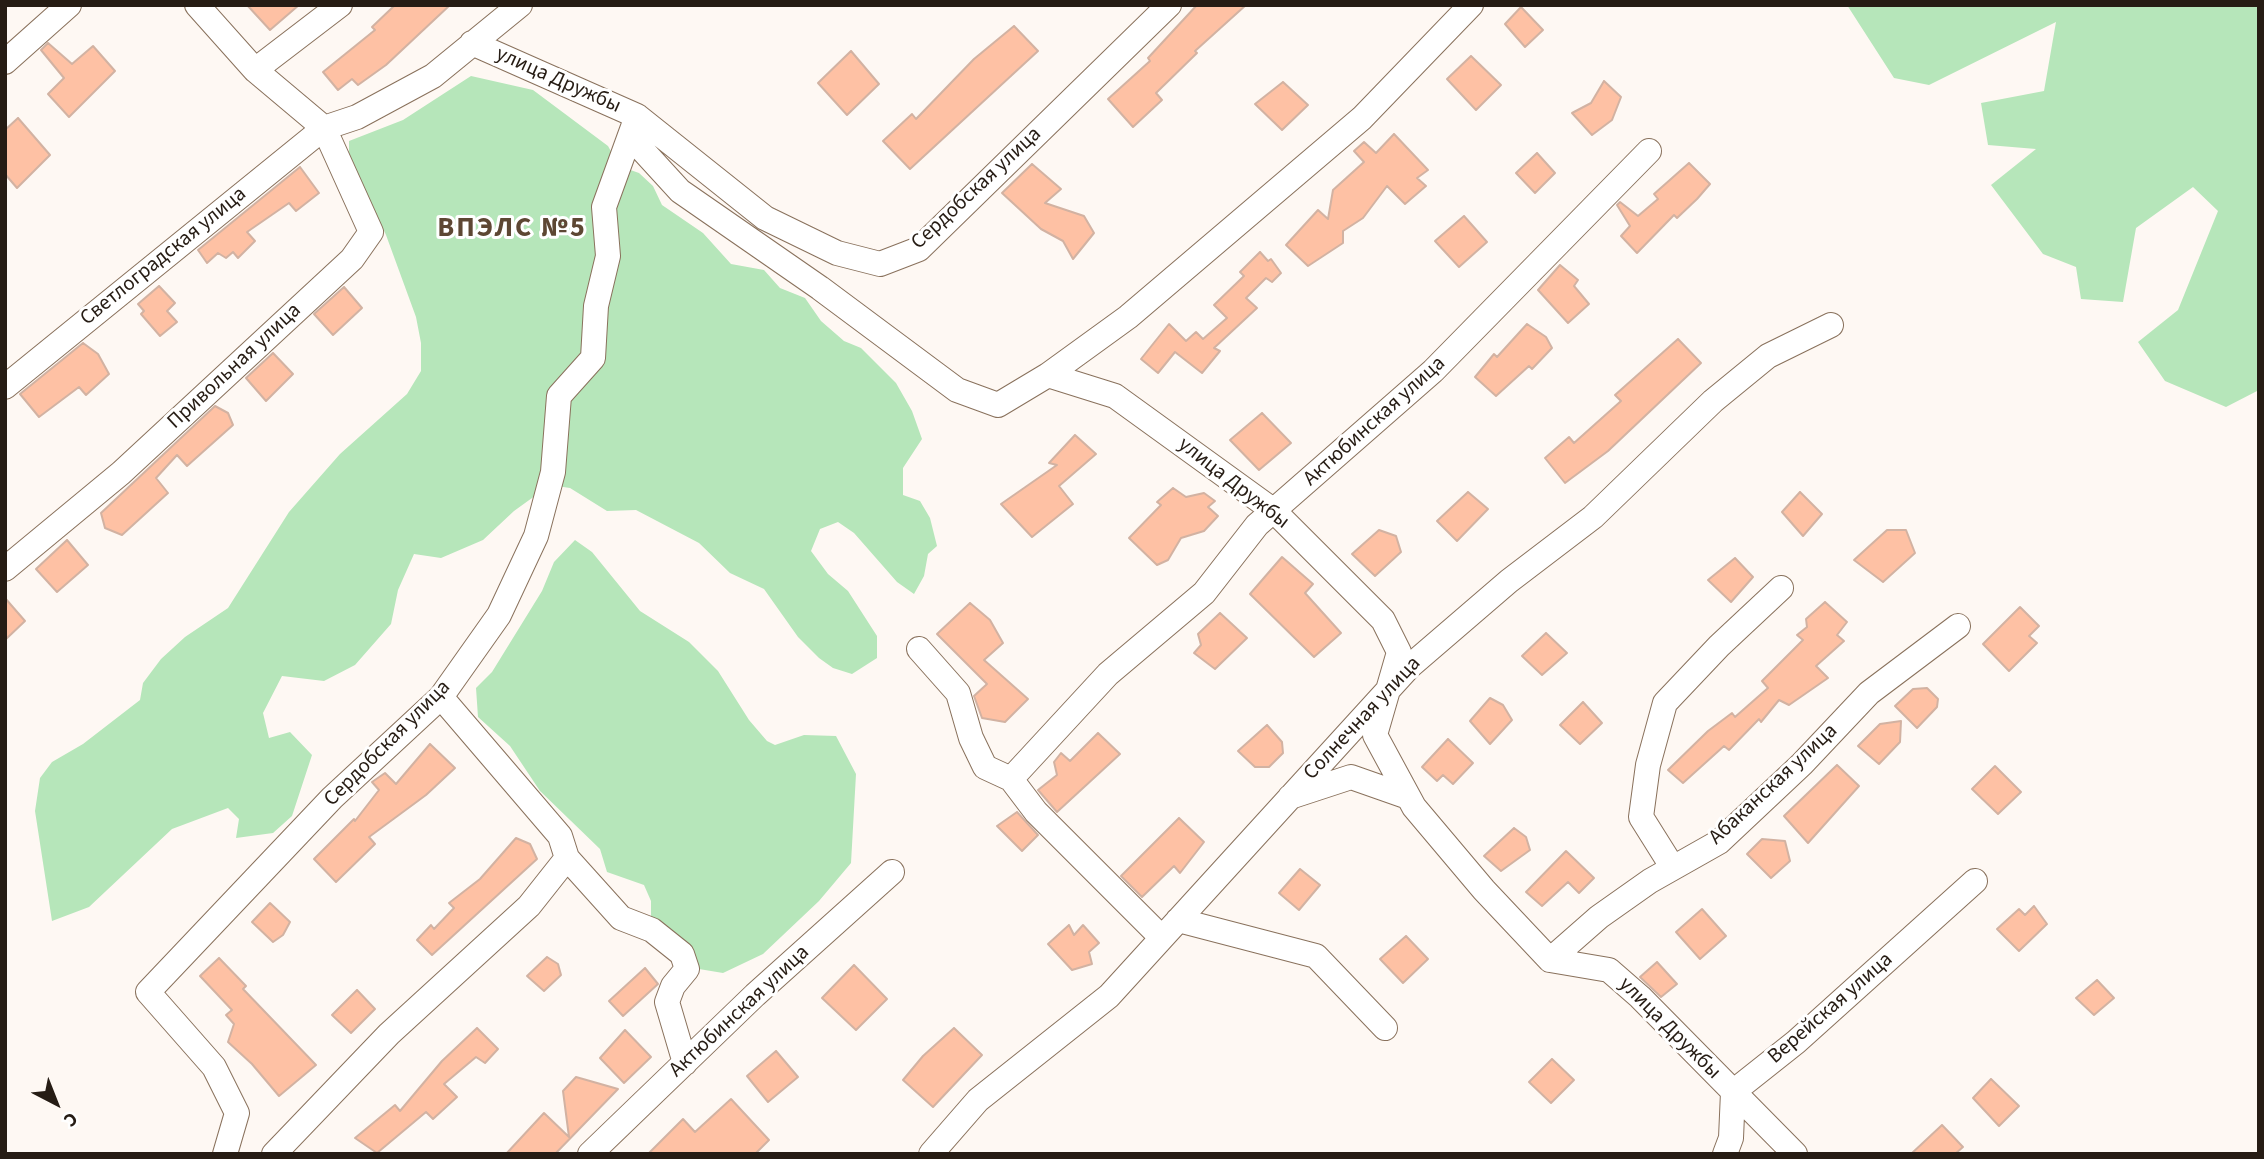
<!DOCTYPE html>
<html>
<head>
<meta charset="utf-8">
<style>
  body { margin:0 }
  #map { position:relative; width:2264px; height:1159px; overflow:hidden; background:#fef8f3; font-family:"Source Sans 3",sans-serif }
  canvas { display:block }
  .frame { position:absolute; inset:0; border:7px solid #261c14; pointer-events:none }
  .north { position:absolute; left:21px; top:1068px; width:70px; height:70px; -webkit-text-stroke:5px #fff; paint-order:stroke; rotate:138deg; font-size:19px; font-weight:700; line-height:28px; text-align:center; color:#261c14 }
  .north::after { content:''; display:block; margin:auto; width:24px; height:32px; background:#261c14; clip-path:polygon(50% 0,100% 100%,50% 72%,0 100%) }
</style>
</head>
<body>
<div id="map">
<canvas width="2264" height="1159"></canvas>
<div class="frame"></div>
<div class="north">С</div>
</div>
<script>
const ctx = document.querySelector('canvas').getContext('2d');
ctx.lineJoin = 'round';
function paint(path, color) { ctx.fillStyle = color; ctx.fill(path, 'evenodd'); }
const poly = rows => new Path2D(rows.map(r => 'M' + r).join(''));
function stroke(path, color, width, dash) { ctx.strokeStyle = color; ctx.lineWidth = width; ctx.lineCap = dash ? 'butt' : 'round'; ctx.setLineDash(dash || []); ctx.stroke(path); }
function write(font, color, halo, rows, align = 'center') {
  ctx.font = font + ' "Source Sans 3",sans-serif'; ctx.lineWidth = 6; ctx.setLineDash([]); ctx.textBaseline = 'middle'; ctx.strokeStyle = halo; ctx.fillStyle = color; for (const [text, x, y, turn = 0] of rows) {
    ctx.save(); ctx.translate(x, y); ctx.rotate((+turn || 0) * Math.PI / 180); ctx.textAlign = isNaN(turn) ? turn : align; if (halo) ctx.strokeText(text, 0, 0); ctx.fillText(text, 0, 0); ctx.restore();
  }
}
paint(poly([
  [1847,5,2259,5,2259,390,2226,407,2165,381,2138,342,2178,310,2218,211,2193,187,2136,228,2123,302,2081,299,2076,267,2043,254,1991,185,2036,149,1988,145,1981,103,2044,91,2056,22,1929,85,1894,78],
  [471,76,533,90,608,146,619,166,639,173,653,186,662,205,703,233,731,264,764,270,780,288,805,298,821,321,844,341,861,348,896,383,912,411,922,439,903,468,903,495,920,501,930,518,937,546,928,554,924,576,914,594,897,582,854,533,838,522,820,529,811,551,828,574,848,591,877,636,877,658,852,674,833,668,819,658,798,637,764,589,730,573,699,543,636,510,607,511,570,488,550,485,514,511,483,540,441,558,414,554,398,590,391,624,355,665,324,681,282,676,263,713,269,738,290,732,312,755,292,816,273,833,236,838,239,819,228,808,172,829,89,907,52,921,35,811,40,778,52,762,83,744,140,700,143,683,161,659,185,637,228,608,289,512,340,454,407,394,421,371,421,343,416,317,386,235,349,155,349,141,403,120],
  [575,540,592,552,640,611,689,642,718,671,749,720,767,741,775,745,804,735,836,736,856,774,851,863,819,901,763,954,723,973,681,966,651,918,651,901,644,885,607,872,600,849,540,791,510,746,478,717,476,688,492,672,542,591,554,562]
]), '#b6e6ba');
const building = poly([
  [247,5,299,5,270,30,247,5],
  [395,5,450,5,386,65,358,85,352,79,338,90,323,72,375,30,372,27,395,5],
  [1197,5,1246,5,1195,51,1197,53,1156,93,1162,100,1133,127,1108,99,1150,61,1148,58,1197,5],
  [1521,7,1543,30,1525,47,1505,24,1521,7],
  [1014,26,1038,51,910,169,883,141,912,114,916,119,974,59,1014,26],
  [48,43,72,64,93,46,115,71,69,117,48,94,64,78,41,50,48,43],
  [851,51,879,84,847,115,818,83,851,51],
  [1471,56,1501,85,1476,110,1447,79,1471,56],
  [1604,81,1621,97,1612,120,1592,135,1572,113,1591,103,1604,81],
  [1283,82,1308,105,1282,130,1255,104,1283,82],
  [18,118,50,155,17,188,5,174,5,130,18,118],
  [1394,134,1428,170,1417,178,1426,186,1405,204,1387,186,1363,218,1343,231,1343,243,1308,266,1286,245,1318,210,1328,219,1333,190,1364,162,1354,151,1364,142,1376,153,1394,134],
  [1537,153,1555,173,1535,193,1516,173,1537,153],
  [1689,163,1710,184,1697,199,1677,218,1674,215,1637,253,1621,236,1630,226,1617,205,1620,202,1638,216,1658,199,1654,194,1689,163],
  [1032,164,1061,189,1045,203,1084,216,1094,233,1073,259,1063,241,1041,229,1002,193,1032,164],
  [300,167,319,193,296,211,289,203,247,232,255,241,238,258,233,252,226,258,218,253,207,263,198,250,300,167],
  [1464,216,1487,242,1459,267,1435,241,1464,216],
  [1260,252,1268,261,1271,259,1281,273,1272,282,1266,278,1246,298,1257,308,1214,348,1220,351,1202,373,1175,352,1158,373,1141,359,1169,324,1186,341,1196,332,1203,339,1227,318,1214,305,1244,276,1240,272,1260,252],
  [1560,265,1578,280,1574,286,1589,304,1568,323,1538,290,1560,265],
  [159,286,175,303,167,311,177,322,160,336,141,314,144,311,138,304,159,286],
  [344,287,362,308,333,335,314,314,344,287],
  [1527,324,1546,337,1552,348,1532,369,1529,366,1496,396,1475,377,1494,354,1497,357,1527,324],
  [1678,339,1701,363,1608,451,1565,483,1545,458,1569,437,1574,443,1621,401,1615,395,1678,339],
  [83,343,98,354,109,374,86,395,79,387,39,417,20,394,83,343],
  [273,353,293,374,266,401,246,378,273,353],
  [215,406,228,413,233,425,187,466,177,455,156,478,168,493,122,535,105,528,101,513,215,406],
  [1262,413,1291,443,1259,470,1230,440,1262,413],
  [1075,435,1096,454,1059,486,1073,504,1032,537,1001,504,1057,465,1049,463,1075,435],
  [1173,488,1186,497,1204,493,1215,501,1208,507,1218,516,1204,531,1181,538,1168,560,1157,565,1129,538,1161,505,1157,502,1173,488],
  [1468,492,1488,509,1457,541,1437,521,1468,492],
  [1800,492,1822,514,1803,536,1782,512,1800,492],
  [1379,530,1396,536,1401,552,1375,576,1352,554,1379,530],
  [1887,530,1906,530,1915,553,1883,582,1854,560,1887,530],
  [67,540,88,565,57,592,36,569,67,540],
  [1282,557,1313,584,1305,593,1341,633,1314,657,1250,594,1282,557],
  [1735,558,1753,577,1731,602,1708,580,1735,558],
  [5,598,25,621,5,640,5,598],
  [1825,602,1847,622,1837,635,1844,641,1816,666,1828,678,1789,705,1779,700,1761,722,1759,719,1729,750,1724,746,1683,783,1668,770,1708,731,1732,713,1735,717,1768,688,1762,681,1803,640,1797,635,1807,627,1806,619,1825,602],
  [970,603,990,620,1003,643,984,660,1028,699,1005,722,982,718,974,696,987,684,937,634,970,603],
  [2020,607,2039,626,2029,636,2037,643,2009,671,1983,644,2020,607],
  [1220,613,1247,638,1215,669,1194,653,1201,645,1198,634,1220,613],
  [1546,633,1567,653,1542,675,1522,656,1546,633],
  [1927,688,1938,699,1937,707,1917,728,1895,706,1913,689,1927,688],
  [1490,698,1503,705,1512,720,1490,744,1470,721,1490,698],
  [1583,702,1602,723,1580,744,1560,725,1583,702],
  [1901,721,1900,742,1879,764,1858,746,1880,724,1901,721],
  [1267,725,1282,742,1283,753,1269,767,1255,767,1238,751,1267,725],
  [1098,733,1120,754,1057,812,1038,790,1057,775,1054,762,1061,753,1070,761,1098,733],
  [1448,739,1473,763,1453,784,1443,775,1437,781,1422,767,1448,739],
  [430,744,455,768,426,795,369,837,375,844,336,882,314,859,354,819,355,821,379,790,372,782,385,773,396,784,430,744],
  [1837,765,1859,786,1808,843,1784,816,1837,765],
  [1995,766,2021,792,1998,814,1972,789,1995,766],
  [1017,812,1038,835,1022,851,997,826,1017,812],
  [1179,818,1204,842,1180,873,1174,866,1142,897,1121,876,1179,818],
  [1514,828,1526,837,1530,850,1501,871,1484,856,1514,828],
  [516,838,530,844,537,859,432,955,417,940,431,925,434,929,454,908,449,903,480,879,516,838],
  [1762,839,1785,841,1790,861,1771,878,1747,854,1762,839],
  [1566,851,1594,878,1579,893,1568,882,1542,906,1526,892,1566,851],
  [1300,869,1320,885,1299,910,1279,893,1300,869],
  [270,903,290,922,283,935,273,942,252,922,270,903],
  [2034,906,2047,924,2019,951,1997,929,2019,909,2025,915,2034,906],
  [1702,909,1726,936,1700,959,1676,932,1702,909],
  [1069,925,1074,935,1083,925,1099,943,1089,952,1092,964,1072,970,1048,944,1069,925],
  [1406,936,1428,959,1403,983,1380,959,1406,936],
  [547,957,558,964,561,975,544,991,527,976,547,957],
  [219,958,246,986,243,989,316,1065,279,1096,252,1064,228,1042,234,1024,226,1015,232,1010,200,976,219,958],
  [1657,962,1677,984,1661,997,1640,977,1657,962],
  [854,965,887,999,856,1030,822,998,854,965],
  [645,968,658,984,623,1016,609,1001,645,968],
  [2097,980,2114,998,2094,1015,2076,998,2097,980],
  [357,990,375,1009,351,1033,332,1015,357,990],
  [477,1028,498,1049,485,1063,476,1057,444,1084,457,1097,433,1119,426,1112,377,1153,355,1138,395,1105,400,1111,442,1061,477,1028],
  [954,1028,982,1055,933,1107,903,1080,923,1056,954,1028],
  [625,1030,651,1057,624,1083,600,1058,625,1030],
  [776,1051,798,1077,768,1102,747,1076,776,1051],
  [1552,1059,1574,1080,1551,1103,1529,1082,1552,1059],
  [576,1077,618,1089,555,1154,506,1154,544,1113,569,1137,563,1091,576,1077],
  [1991,1079,2019,1106,1999,1126,1973,1098,1991,1079],
  [731,1099,769,1140,755,1154,648,1154,683,1119,695,1132,731,1099],
  [1942,1125,1963,1147,1955,1154,1911,1154,1942,1125]
]);
paint(building, '#fec1a4');
stroke(building, '#d2b2a2', 2);
const minor = poly([
  [197,5,255,70,324,128,357,117,433,76,520,5],
  [472,43,637,116,637,144,680,191,820,288,957,390,998,405,1048,375,1115,396,1274,511,1383,620,1399,652,1375,735,1414,807,1484,890,1550,960,1609,970,1640,997,1795,1154],
  [5,62,69,5],
  [255,70,340,5],
  [1048,375,1128,317,1362,118,1471,5],
  [5,387,324,128,371,232,352,259,121,473,5,569],
  [919,649,958,693,971,738,985,767,1011,779,1036,812,1161,937],
  [1011,779,1108,674,1204,593,1257,525,1433,371,1649,151],
  [1290,797,1351,777,1408,797],
  [567,858,621,918,652,930,682,954,687,969,673,986,667,1002,685,1063],
  [1673,868,1641,817,1648,765,1665,703,1719,646,1781,588],
  [1178,920,1316,956,1385,1028],
  [1550,960,1599,917,1650,881,1719,842,1802,764,1869,693,1958,626],
  [225,1154,237,1113,214,1067,148,992,332,798,441,697,499,615,536,536,553,472,559,396,593,358,596,306,608,256,604,207,637,116,765,218,837,253,880,264,919,249,1169,5],
  [274,1154,389,1034,529,906,567,858,560,836,441,697],
  [590,1154,755,995,892,872],
  [931,1154,978,1100,1109,996,1409,667,1509,581,1593,517,1713,401,1768,356,1831,325],
  [1725,1154,1731,1138,1733,1092,1796,1042,1975,881]
]);
stroke(minor, '#89715c', 26);
stroke(minor, '#fff', 24);
write('21px', '#261c14', '#fff', [
  ["улица Дружбы",558,81,24],
  ["Сердобская улица",977,189,-43],
  ["Светлоградская улица",164,257,-39],
  ["Привольная улица",235,367,-43],
  ["Актюбинская улица",1375,422,-42],
  ["улица Дружбы",1233,484,38],
  ["Солнечная улица",1363,719,-47],
  ["Сердобская улица",388,744,-45],
  ["Абаканская улица",1774,785,-43],
  ["Верейская улица",1831,1009,-41],
  ["Актюбинская улица",740,1012,-43],
  ["улица Дружбы",1669,1029,45]
]);
ctx.letterSpacing = '2px';
write('bold 28px', '#5d4733', '#fff', [
  ["ВПЭЛС №5",512,230]
]);
ctx.letterSpacing = '0px';
</script>
</body>
</html>
